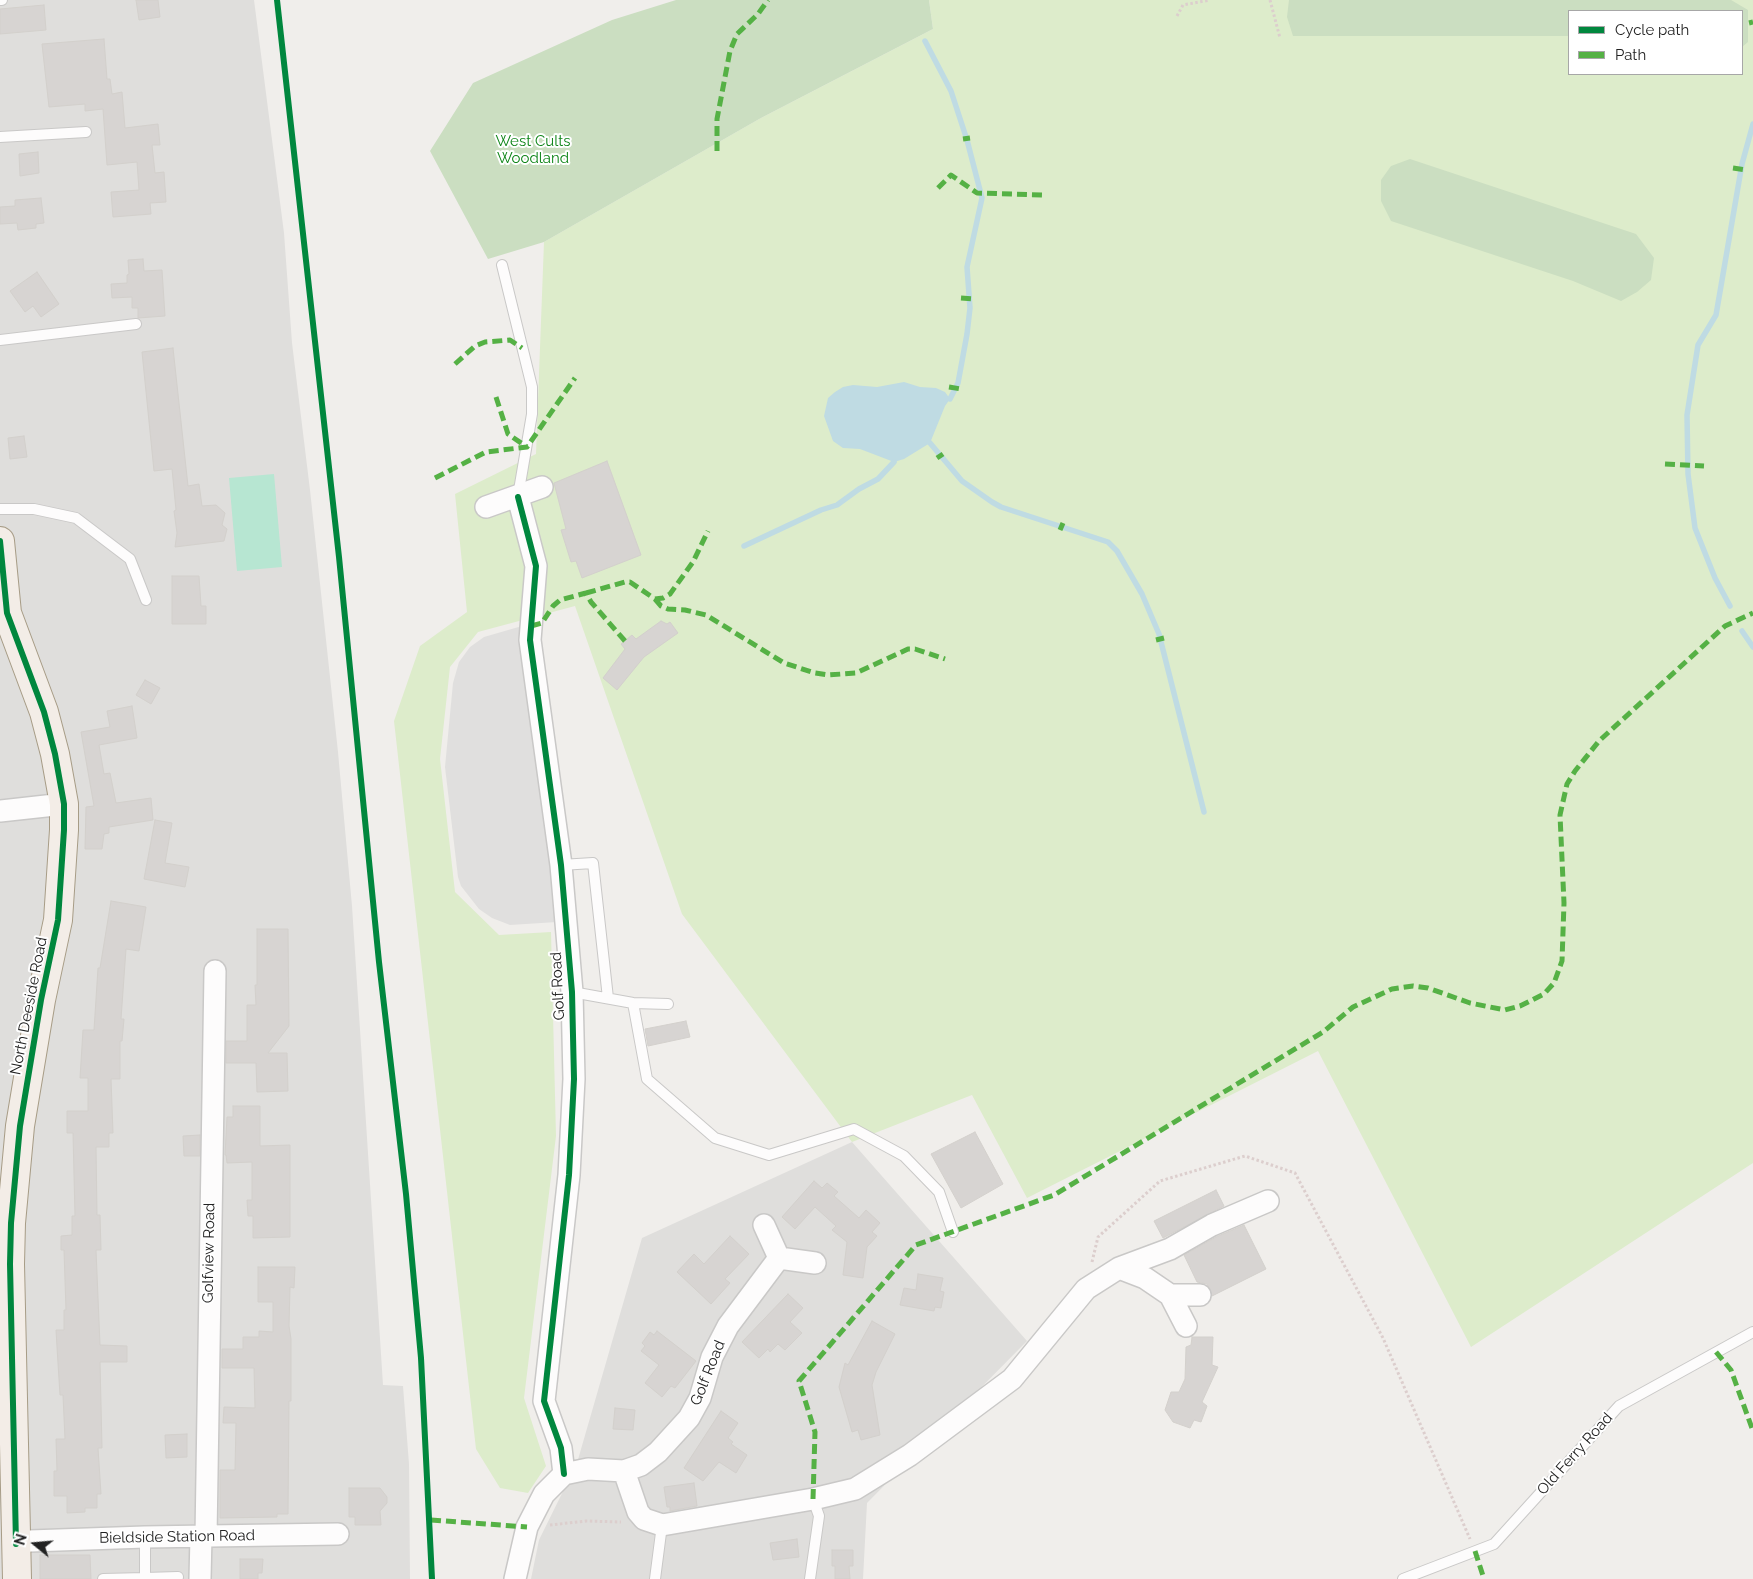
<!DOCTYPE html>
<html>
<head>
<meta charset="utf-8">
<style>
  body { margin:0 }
  #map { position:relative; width:1753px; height:1579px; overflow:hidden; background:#f0eeeb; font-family:Raleway,sans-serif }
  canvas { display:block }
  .legend { position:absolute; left:1568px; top:10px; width:175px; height:65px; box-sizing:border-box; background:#fff; border:1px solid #a7a7a7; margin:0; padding:6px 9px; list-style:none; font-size:15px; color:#222 }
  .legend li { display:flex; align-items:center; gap:10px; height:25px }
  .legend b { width:25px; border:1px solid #a7a7a7 }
  .north { position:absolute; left:10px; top:1519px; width:50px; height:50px; -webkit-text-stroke:4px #fff; paint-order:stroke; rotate:287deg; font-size:14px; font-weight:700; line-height:20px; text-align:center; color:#222 }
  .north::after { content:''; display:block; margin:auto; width:18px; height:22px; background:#222; clip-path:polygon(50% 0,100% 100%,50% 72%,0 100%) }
</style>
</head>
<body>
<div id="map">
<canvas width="1753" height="1579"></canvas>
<ul class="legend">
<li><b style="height:6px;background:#00873e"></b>Cycle path</li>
<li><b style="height:6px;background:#55b145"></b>Path</li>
</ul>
<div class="north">N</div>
</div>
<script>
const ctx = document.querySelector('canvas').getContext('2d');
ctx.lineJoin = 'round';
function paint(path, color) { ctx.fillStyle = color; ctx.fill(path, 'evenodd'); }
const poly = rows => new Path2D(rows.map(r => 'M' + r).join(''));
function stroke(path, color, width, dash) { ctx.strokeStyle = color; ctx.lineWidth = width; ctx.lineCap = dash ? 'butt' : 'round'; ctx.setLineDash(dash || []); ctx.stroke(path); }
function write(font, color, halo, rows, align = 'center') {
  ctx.font = font + ' Raleway,sans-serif'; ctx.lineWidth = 4; ctx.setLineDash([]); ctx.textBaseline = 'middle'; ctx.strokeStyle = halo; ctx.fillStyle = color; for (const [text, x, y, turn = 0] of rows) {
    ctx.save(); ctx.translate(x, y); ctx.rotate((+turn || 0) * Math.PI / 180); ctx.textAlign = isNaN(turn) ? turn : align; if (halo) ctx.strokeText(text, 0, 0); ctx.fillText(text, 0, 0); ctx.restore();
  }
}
paint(poly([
  [0,0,254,0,284,233,292,343,310,490,338,752,352,906,383,1385,403,1386,409,1464,410,1579,0,1579],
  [852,1142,1027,1341,867,1503,863,1579,531,1579,539,1540,577,1463,642,1238]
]), '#dfdedc');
paint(poly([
  [929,0,1753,0,1753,1163,1471,1347,1318,1051,1027,1198,972,1095,852,1142,682,914,575,606,478,632,450,667,440,759,455,892,499,935,551,932,556,1136,524,1398,546,1466,528,1493,500,1488,476,1449,394,721,420,646,467,612,455,494,536,454,544,242,761,118,933,29],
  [1569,11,1742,11,1742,74,1569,74]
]), '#ddeccb');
paint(poly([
  [676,0,929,0,933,29,761,118,544,242,488,259,430,151,473,83,612,20],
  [1289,0,1731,0,1748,10,1748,42,1742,47,1742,11,1569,11,1569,36,1293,36,1287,17],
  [1410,159,1636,234,1654,258,1651,280,1637,292,1621,301,1573,281,1391,221,1381,201,1381,180,1391,166]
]), '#cbdec1');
paint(poly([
  [274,474,282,567,237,571,229,478]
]), '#b7e6d2');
paint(poly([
  [522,626,557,922,510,925,492,918,479,909,461,886,458,877,445,767,453,683,459,662,470,647,484,637]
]), '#e0dfde');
paint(poly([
  [904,382,920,387,936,388,945,392,950,399,945,406,930,443,904,459,894,462,860,449,843,448,833,441,824,416,828,398,835,392,843,387,853,385,877,387]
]), '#bfdbe3');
stroke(poly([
  [925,41,951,91,967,140,982,198,967,267,970,308,967,334,958,383,950,399],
  [930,443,962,481,992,502,1001,507,1108,542,1117,551,1142,594,1159,634,1204,812],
  [744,546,821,510,837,505,859,489,878,479,894,462],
  [1730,606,1715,578,1695,528,1688,474,1687,415,1698,345,1716,315,1742,164,1753,124],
  [1742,631,1753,647]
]), '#bfdbe3', 5.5);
const building = poly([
  [136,0,158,0,160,17,139,20,136,0],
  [44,5,46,30,0,34,0,9,44,5],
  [104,39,107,79,110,79,112,94,122,92,125,128,158,124,160,145,152,145,155,173,164,172,166,202,150,203,151,214,113,217,111,192,139,190,137,162,107,165,103,109,85,111,85,104,49,107,42,44,104,39],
  [38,152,39,173,20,176,19,154,38,152],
  [41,198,44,223,36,224,36,228,18,230,17,223,0,224,0,207,15,206,15,200,41,198],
  [143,259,144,271,162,270,165,316,138,318,138,308,132,308,132,297,112,298,111,284,127,283,127,275,129,274,128,260,143,259],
  [37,272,59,304,41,317,33,306,25,312,10,291,37,272],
  [173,348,188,486,199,484,202,506,216,505,225,513,222,525,227,529,224,541,175,547,177,533,174,511,176,510,172,469,154,471,142,352,173,348],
  [24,436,27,457,10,459,8,438,24,436],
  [607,461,641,555,582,578,576,561,571,562,561,530,566,529,554,483,607,461],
  [172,576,199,576,201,606,206,606,206,624,172,624,172,576],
  [661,621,667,624,670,622,678,633,644,657,617,690,603,678,625,649,621,644,632,635,636,639,661,621],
  [145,680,160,688,151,704,136,695,145,680],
  [132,706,137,738,99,745,104,774,110,773,116,803,151,798,153,820,109,827,109,833,104,834,102,849,85,849,86,807,94,806,81,732,110,727,107,711,132,706],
  [155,820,172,823,165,863,189,867,185,887,144,879,155,820],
  [111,901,146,907,139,951,126,949,121,1019,124,1019,122,1041,120,1041,120,1079,111,1079,113,1133,109,1133,109,1147,96,1147,97,1215,100,1215,101,1250,96,1250,100,1345,127,1346,127,1362,100,1362,102,1448,98,1448,101,1494,97,1494,97,1508,85,1508,85,1512,67,1513,67,1496,54,1496,54,1471,57,1471,56,1439,65,1439,63,1395,60,1395,57,1347,56,1330,64,1330,64,1310,66,1310,64,1250,61,1250,61,1236,72,1235,72,1216,75,1216,73,1133,67,1133,67,1111,88,1111,88,1078,80,1078,83,1030,94,1030,98,968,100,968,111,901],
  [257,929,288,929,289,1026,268,1053,287,1053,288,1091,257,1092,256,1063,226,1063,226,1041,247,1041,247,1005,256,1005,255,985,257,985,257,929],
  [686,1021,690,1037,648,1046,645,1029,686,1021],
  [233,1106,260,1106,260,1146,290,1145,290,1237,253,1238,253,1216,248,1216,247,1200,252,1200,252,1162,227,1163,226,1155,225,1155,227,1117,233,1117,233,1106],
  [975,1132,1003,1184,961,1208,931,1154,975,1132],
  [200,1135,200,1156,184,1156,183,1136,200,1135],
  [814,1181,822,1188,827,1183,838,1192,834,1196,859,1218,866,1210,880,1223,872,1232,877,1236,867,1247,863,1278,843,1275,847,1242,832,1230,836,1226,815,1207,795,1229,782,1217,814,1181],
  [1216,1190,1224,1206,1163,1238,1154,1221,1216,1190],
  [1244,1225,1266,1269,1212,1296,1207,1284,1197,1282,1184,1255,1218,1236,1244,1225],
  [730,1236,749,1254,725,1279,730,1283,711,1304,677,1272,694,1254,704,1264,730,1236],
  [258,1267,295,1267,294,1288,290,1287,289,1326,291,1339,291,1401,289,1401,288,1514,277,1514,277,1517,220,1518,220,1470,235,1470,236,1423,223,1423,224,1407,255,1408,254,1368,222,1368,222,1349,243,1349,243,1337,259,1337,259,1331,273,1332,273,1302,258,1302,258,1267],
  [918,1274,943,1278,940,1291,944,1292,941,1308,935,1307,934,1311,900,1305,904,1288,916,1290,918,1274],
  [788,1294,803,1308,790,1322,802,1333,785,1350,778,1344,770,1352,768,1349,759,1358,742,1342,788,1294],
  [872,1321,895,1334,876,1372,872,1385,880,1435,861,1440,858,1430,852,1432,839,1387,845,1363,848,1365,872,1321],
  [657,1331,696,1361,675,1388,671,1386,662,1397,645,1383,659,1365,641,1351,645,1346,642,1343,650,1332,654,1335,657,1331],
  [1192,1337,1213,1337,1212,1365,1218,1367,1202,1402,1207,1406,1201,1422,1194,1420,1190,1428,1173,1422,1165,1410,1171,1392,1179,1392,1185,1379,1186,1347,1191,1345,1192,1337],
  [615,1408,635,1410,633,1430,613,1429,615,1408],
  [721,1411,738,1423,728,1438,733,1442,731,1444,747,1455,736,1473,719,1462,703,1481,684,1468,721,1411],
  [187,1434,187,1457,166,1458,165,1435,187,1434],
  [694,1483,697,1506,670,1511,670,1507,667,1507,664,1487,694,1483],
  [349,1488,380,1488,387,1497,387,1503,380,1511,381,1525,355,1525,355,1517,349,1517,349,1488],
  [797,1539,799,1557,773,1560,770,1543,797,1539],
  [832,1550,853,1550,853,1566,849,1566,850,1579,835,1579,835,1566,832,1566,832,1550],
  [40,1555,90,1555,91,1579,40,1579,40,1555],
  [240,1559,263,1559,262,1573,258,1573,258,1579,240,1579,240,1559]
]);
paint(building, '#d7d4d2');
stroke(building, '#d3d0cc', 1);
const service = poly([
  [0,0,2,0],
  [0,137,86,132],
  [502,265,532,387,532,414,518,496],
  [0,340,136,324],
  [0,509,34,509,76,518,130,559,146,600],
  [561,865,593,863,608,998],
  [572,992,633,1003,668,1004],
  [633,1003,647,1079,715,1138,769,1155,854,1129,904,1156,939,1192,953,1232],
  [145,1537,145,1578,178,1577],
  [103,1579,145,1578],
  [655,1579,662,1525],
  [810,1579,819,1516,813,1499],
  [1403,1579,1494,1544,1619,1406,1753,1332]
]);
const minor = poly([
  [518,497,536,566,530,640,561,865,572,992,574,1079,569,1175,544,1401,561,1448,564,1474],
  [486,507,542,487],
  [0,811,64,804],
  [764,1225,779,1258,815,1263],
  [1119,1268,1145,1278,1170,1295,1186,1326],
  [1170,1295,1200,1295],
  [624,1471,638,1512,644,1519,662,1525,813,1499,855,1489,910,1455,1012,1379,1086,1289,1119,1268,1170,1249,1212,1225,1268,1201],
  [206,1536,215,971],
  [16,1544,30,1541,145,1537,338,1534],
  [200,1579,201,1536],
  [515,1579,527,1527,544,1494,564,1474,588,1469,624,1471,641,1465,658,1452,689,1418,700,1398,712,1357,728,1326,779,1258]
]);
const primary = poly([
  [0,541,7,613,44,712,55,754,64,804,64,830,58,920,41,1000,20,1126,11,1223,10,1264,17,1579]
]);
stroke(service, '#c9c8c7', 12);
stroke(minor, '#c9c8c7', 24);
stroke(primary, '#a79c86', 30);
stroke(poly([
  [1270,0,1280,38],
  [1177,16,1183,5,1210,0],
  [1092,1262,1098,1237,1160,1181,1245,1156,1295,1173,1383,1338,1470,1539],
  [550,1525,586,1521,621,1522]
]), '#dccecd', 3, [2.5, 2.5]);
stroke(service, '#fdfcfc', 10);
stroke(minor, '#fdfcfc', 21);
stroke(primary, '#f3ede7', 28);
stroke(poly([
  [1749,23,1753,22],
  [963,139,970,138],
  [717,151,717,119,730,51,737,34,758,14,768,0],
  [1733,168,1747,170],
  [938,188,951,175,977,193,1043,195],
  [961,298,975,299],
  [455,364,475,346,485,342,510,340,522,348],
  [949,387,961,389],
  [496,397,508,434,527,447],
  [937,458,943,454],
  [1665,464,1704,466],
  [435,478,486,452,527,447,575,378],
  [1060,530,1063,523],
  [586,593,625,582,630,582,655,599,663,598,670,594,693,562,708,531],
  [655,599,661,606,668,609,685,610,706,615,784,663,815,673,828,675,856,673,908,649,915,649,945,659],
  [531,626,542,623,553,606,560,600,586,593,591,602,625,641],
  [1156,640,1164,638],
  [1716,1352,1731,1370,1753,1431],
  [813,1499,815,1432,799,1381,916,1245,1054,1195,1323,1032,1353,1007,1392,989,1413,986,1428,988,1470,1003,1505,1010,1520,1006,1544,994,1554,983,1562,961,1564,903,1560,815,1567,784,1575,771,1599,741,1725,626,1753,613],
  [431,1520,527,1527],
  [1475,1551,1484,1579]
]), '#55b145', 5, [10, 5]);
stroke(poly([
  [277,0,339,557,379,962,406,1194,421,1358,432,1579],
  [518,497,536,566,530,640,561,865,572,992,574,1079,569,1175,544,1401,561,1448,564,1474],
  [0,541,7,613,44,712,55,754,64,804,64,830,58,920,41,1000,20,1126,11,1223,10,1264,16,1544]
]), '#00873e', 6);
write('15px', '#0c8416', '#fff', [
  ["West Cults",533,141],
  ["Woodland",533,158]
]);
write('15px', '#222', '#fff', [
  ["Golf Road",558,986,-93],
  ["North Deeside Road",29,1006,-79],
  ["Golfview Road",209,1253,-89],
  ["Golf Road",708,1373,-68],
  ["Old Ferry Road",1575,1454,-48],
  ["Bieldside Station Road",177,1537,-1]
]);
</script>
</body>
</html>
